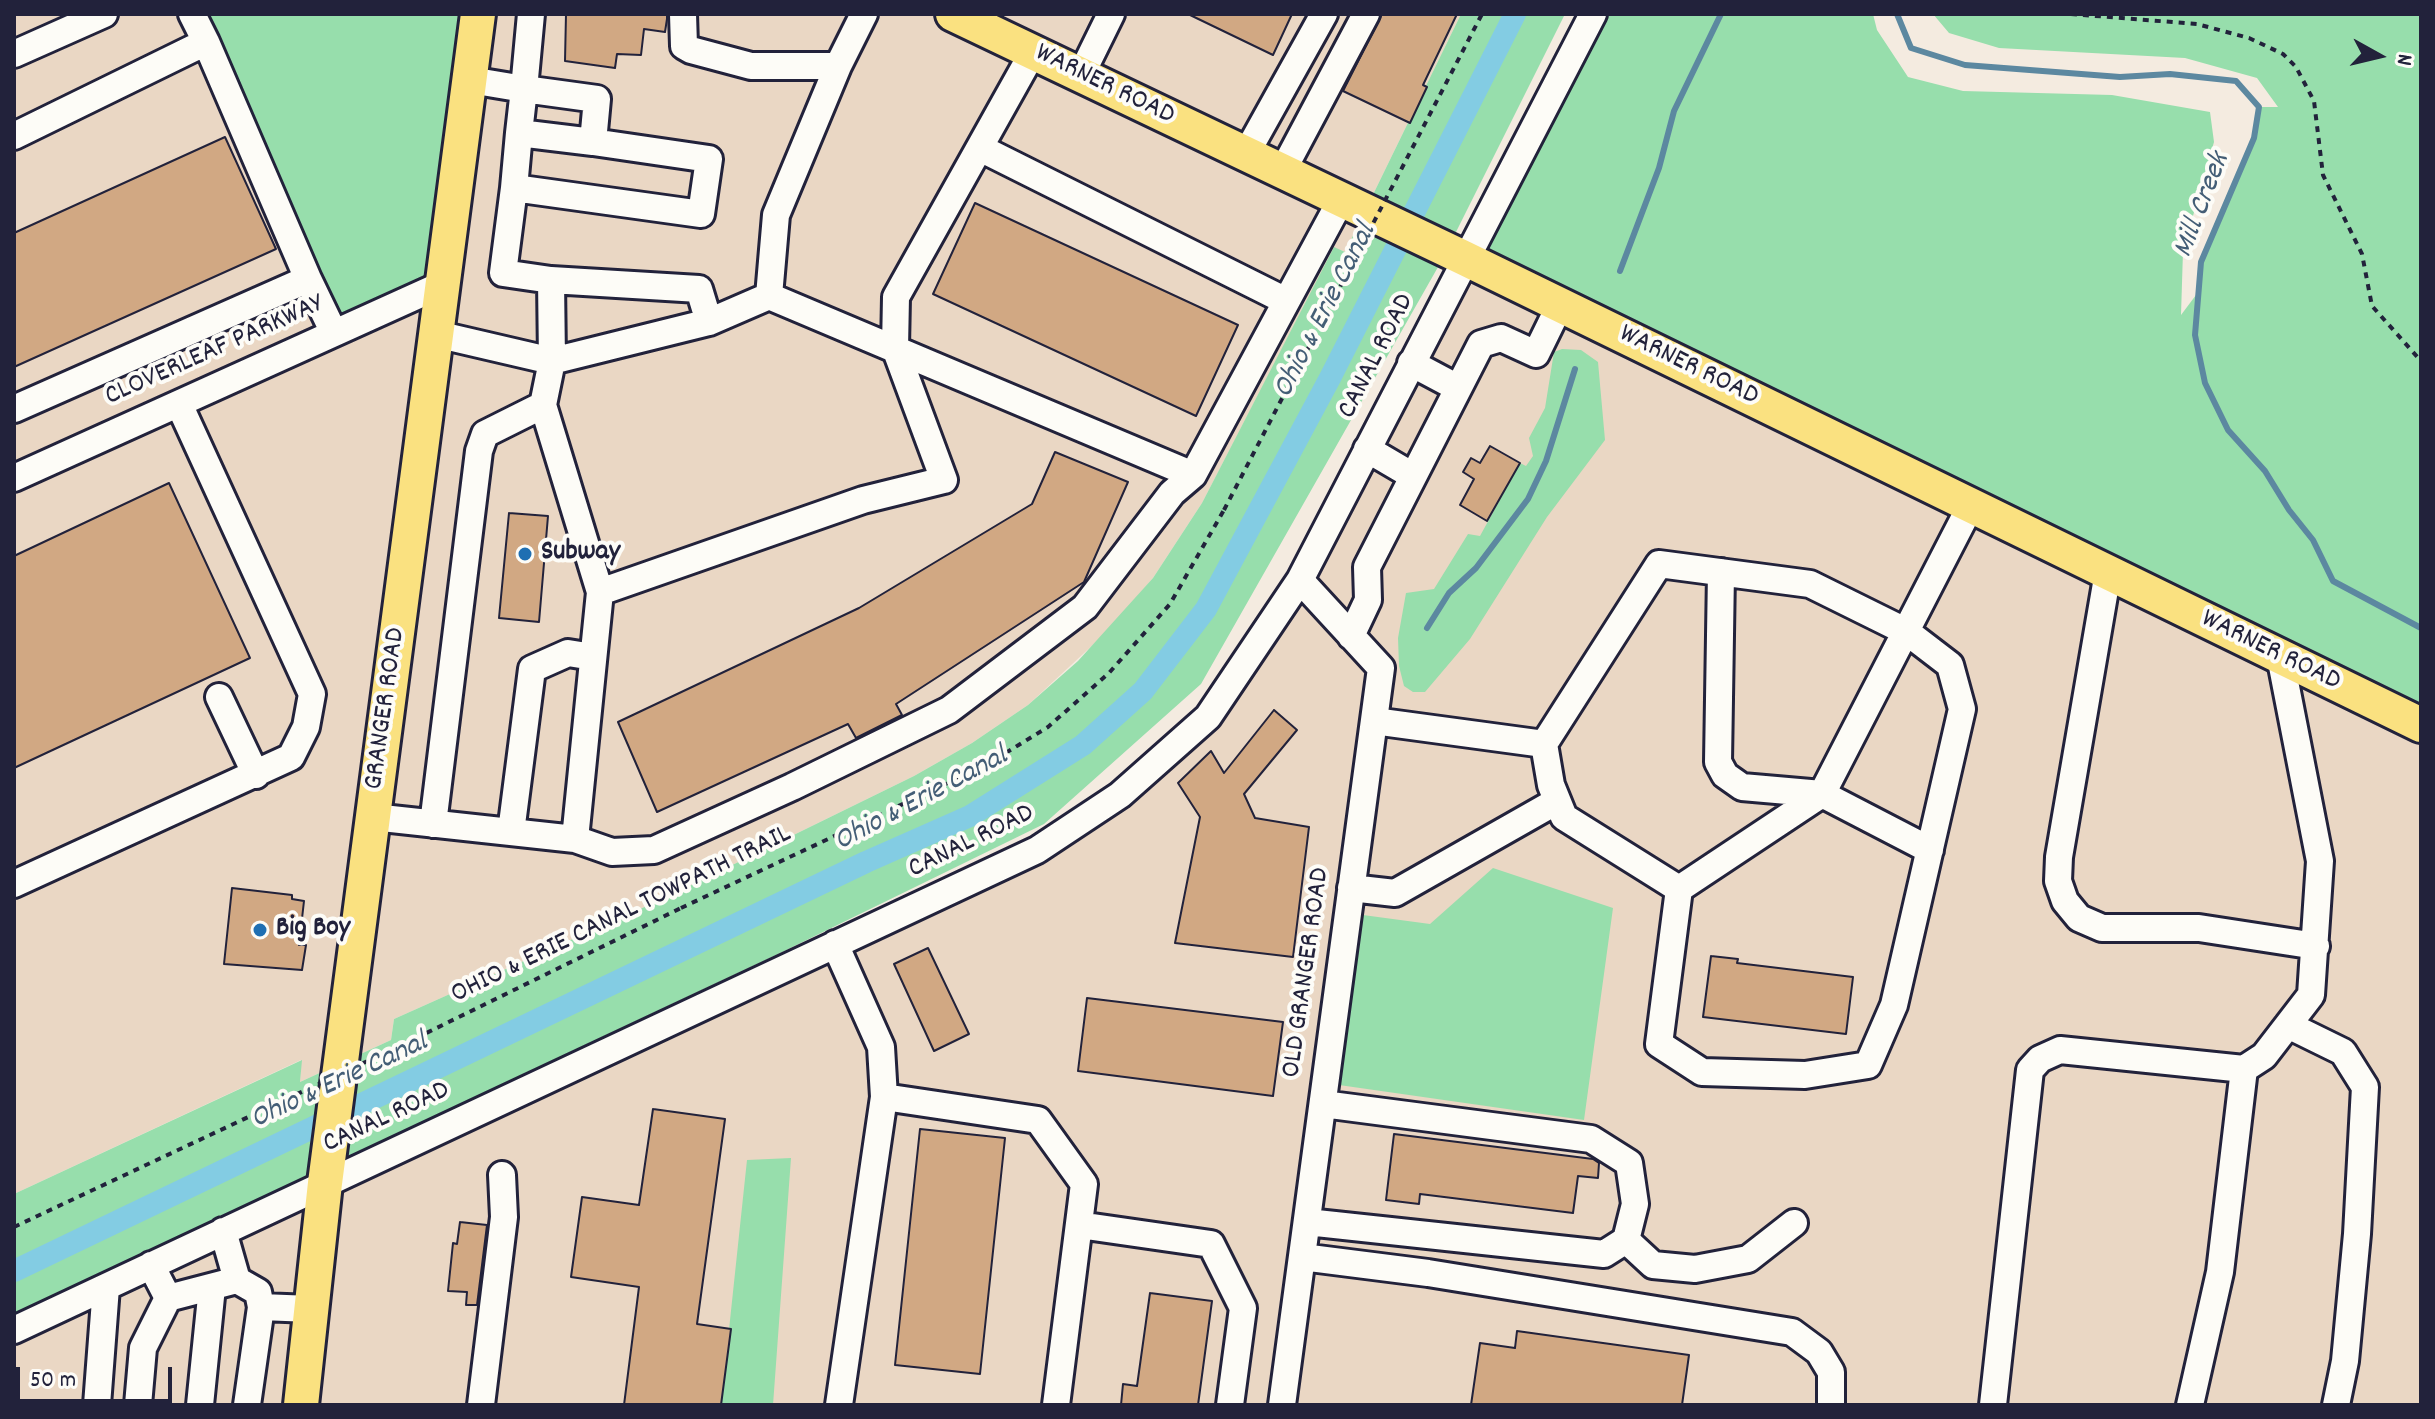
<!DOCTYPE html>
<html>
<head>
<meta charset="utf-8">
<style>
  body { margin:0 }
  #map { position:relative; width:2435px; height:1419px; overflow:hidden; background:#f4ebe0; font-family:Dekko,sans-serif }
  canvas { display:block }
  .frame { position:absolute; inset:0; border:16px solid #22223b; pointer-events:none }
  .north { position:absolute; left:2339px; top:16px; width:80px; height:80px; -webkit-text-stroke:6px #fdfcf7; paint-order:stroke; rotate:98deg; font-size:22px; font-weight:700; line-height:32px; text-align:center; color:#22223b }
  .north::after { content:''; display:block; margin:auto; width:28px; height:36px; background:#22223b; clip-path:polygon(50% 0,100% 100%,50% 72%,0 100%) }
  .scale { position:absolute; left:16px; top:1367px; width:156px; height:36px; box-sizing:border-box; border:4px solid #22223b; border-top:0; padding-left:10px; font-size:24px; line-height:28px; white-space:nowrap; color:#22223b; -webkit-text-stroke:6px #fdfcf7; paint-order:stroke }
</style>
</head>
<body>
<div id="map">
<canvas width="2435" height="1419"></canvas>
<div class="frame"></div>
<div class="north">N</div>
<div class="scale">50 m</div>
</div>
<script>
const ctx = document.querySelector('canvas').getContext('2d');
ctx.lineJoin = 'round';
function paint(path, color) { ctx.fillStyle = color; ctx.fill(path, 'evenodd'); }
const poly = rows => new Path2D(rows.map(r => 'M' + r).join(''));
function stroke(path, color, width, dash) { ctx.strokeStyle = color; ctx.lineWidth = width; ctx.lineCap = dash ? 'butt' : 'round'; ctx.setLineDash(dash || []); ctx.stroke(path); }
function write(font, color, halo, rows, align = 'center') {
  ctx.font = font + ' Dekko,sans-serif'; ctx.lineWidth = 8; ctx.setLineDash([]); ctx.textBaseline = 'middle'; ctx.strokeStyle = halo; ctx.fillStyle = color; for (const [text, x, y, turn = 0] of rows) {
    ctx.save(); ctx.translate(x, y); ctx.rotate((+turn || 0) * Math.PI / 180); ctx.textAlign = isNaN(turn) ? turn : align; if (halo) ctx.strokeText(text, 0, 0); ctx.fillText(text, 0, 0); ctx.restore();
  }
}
paint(poly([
  [14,14,1461,14,1345,252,1334,248,1202,503,1153,578,1110,629,1028,705,972,743,914,776,669,896,394,1019,391,1040,300,1082,301,1060,14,1194],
  [1464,258,2421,725,2421,1405,14,1405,14,1330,1037,850,1208,717,1300,580]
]), '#ead7c4');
paint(poly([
  [206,14,477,14,443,284,346,328],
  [1461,14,1565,14,1442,260,1201,684,1044,824,774,956,14,1314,14,1194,302,1060,300,1082,391,1040,394,1019,669,896,914,776,972,743,1028,705,1078,661,1153,578,1202,503,1334,247,1345,252],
  [1593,14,1873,14,1877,30,1908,77,1963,91,2112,95,2210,112,2214,142,2183,251,2181,315,2196,295,2201,262,2254,138,2259,107,2278,107,2257,78,2185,58,1999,48,1949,33,1933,14,2421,14,2421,725,1464,258],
  [1562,349,1581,350,1598,362,1605,440,1547,517,1470,639,1425,692,1413,692,1404,686,1399,666,1398,638,1406,593,1434,589,1468,534,1480,536,1520,463,1526,466,1533,456,1529,438,1545,408,1554,352],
  [1493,868,1613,908,1584,1120,1325,1083,1348,913,1430,924],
  [791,1158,773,1405,721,1405,747,1160]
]), '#97deac');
stroke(poly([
  [1897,14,1911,48,1965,65,2120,77,2170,74,2236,81,2259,107,2254,138,2201,262,2195,335,2205,383,2228,430,2265,471,2289,510,2313,540,2333,581,2421,628],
  [1620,271,1659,168,1674,111,1721,14],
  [1427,628,1449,593,1476,568,1528,499,1546,461,1575,369]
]), '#5c88a0', 6);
stroke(poly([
  [14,1271,866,862,970,816,1083,745,1143,691,1206,609,1330,378,1515,14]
]), '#83cce3', 22);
const building = poly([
  [566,14,667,14,667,19,665,32,644,29,641,55,617,54,615,68,565,61,566,14],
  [1188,14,1292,14,1273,55,1188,14],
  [1382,14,1457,14,1423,85,1427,87,1410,123,1343,91,1382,14],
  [225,137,276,249,14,367,14,233,225,137],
  [975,203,1238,325,1196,416,933,294,975,203],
  [1490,446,1520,463,1487,521,1460,505,1474,479,1463,472,1471,458,1480,463,1490,446],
  [1055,452,1128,482,1084,582,896,704,902,715,856,738,848,724,657,812,618,722,859,608,1032,504,1055,452],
  [169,483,250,658,14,768,14,556,169,483],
  [509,513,548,516,539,622,499,618,509,513],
  [1274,710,1297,730,1244,794,1255,818,1309,827,1293,957,1175,943,1200,817,1178,783,1211,751,1224,773,1274,710],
  [232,888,292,895,292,899,304,901,299,945,306,945,302,970,224,964,232,888],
  [928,948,969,1034,934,1051,894,964,928,948],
  [1711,956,1738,959,1737,963,1853,977,1846,1034,1703,1017,1711,956],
  [1087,998,1283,1022,1273,1096,1078,1071,1087,998],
  [653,1109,725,1119,697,1324,731,1329,721,1405,624,1405,639,1287,571,1277,582,1197,639,1205,653,1109],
  [920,1129,1005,1138,980,1374,895,1365,920,1129],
  [1394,1134,1593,1159,1599,1163,1598,1178,1578,1176,1573,1213,1420,1194,1419,1204,1386,1200,1394,1134],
  [460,1222,487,1225,477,1305,466,1305,467,1292,448,1291,453,1243,457,1244,460,1222],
  [1150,1293,1212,1301,1198,1405,1121,1405,1123,1384,1137,1386,1150,1293],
  [1517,1331,1689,1355,1682,1405,1471,1405,1480,1343,1515,1348,1517,1331]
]);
paint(building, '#d1a883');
stroke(building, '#22223b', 2);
const minor = poly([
  [683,14,684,46,691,50,751,66,838,66],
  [206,42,308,279],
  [1033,52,896,297,895,348,944,480,863,500,600,592,575,839,612,852,654,850,792,787,949,710,1085,607,1172,493,1193,475,1341,200],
  [14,54,104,14],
  [1081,75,1111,14],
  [470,80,524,89,597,99,593,142,519,133,524,89,531,14],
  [519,133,514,188,701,214,709,159,593,142],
  [14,136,206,42,192,14],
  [980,148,1286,301],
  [1246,154,1324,14],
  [1282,172,1366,14],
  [514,188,503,273,551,280,552,361,709,322,769,296,776,215,838,66,864,14],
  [551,280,699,289,709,322],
  [769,296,1193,475],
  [1411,363,1458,388],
  [543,405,600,592],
  [14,409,308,279,334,333],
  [1367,449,1413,476],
  [14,478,443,284],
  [1721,572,1718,762,1725,775,1742,787,1822,794,1930,850],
  [2108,572,2059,857,2058,881,2065,901,2079,918,2102,928,2199,928,2316,946],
  [1351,636,1368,600,1367,567,1481,344,1501,338,1536,354,1560,305],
  [219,697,256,775],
  [1374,721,1544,744,1659,564,1810,584,1907,632,1950,665,1962,709,1894,1005,1868,1065,1805,1075,1702,1072,1659,1044,1679,889,1564,817,1551,785,1544,744],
  [373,817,575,839],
  [433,824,479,451,485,434,543,405,552,361,436,334],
  [511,832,532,669,568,653,593,657],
  [14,884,291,757,306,727,312,694,179,404],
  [1351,888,1395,893,1557,801],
  [1679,889,1822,794,1971,505],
  [835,944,881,1047,884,1097,839,1405],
  [2288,1025,2343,1052,2365,1087,2357,1234,2345,1361,2336,1405],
  [884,1097,1038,1120,1084,1184,1056,1405],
  [1307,1222,1604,1254,1626,1240,1635,1204,1629,1163,1591,1139,1323,1104],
  [1079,1225,1211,1244,1243,1308,1230,1405],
  [1626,1240,1653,1265,1695,1269,1748,1259,1794,1223],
  [1302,1257,1428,1273,1792,1332,1819,1352,1831,1372,1831,1405],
  [151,1265,168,1298,237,1280,223,1231],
  [237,1280,258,1292,261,1307,247,1405],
  [261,1307,311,1309],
  [14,1330,1037,850,1120,795,1208,717,1300,580,1593,14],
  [97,1405,106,1287],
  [138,1405,143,1348,168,1298],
  [200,1405,212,1287],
  [481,1405,504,1217,502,1175],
  [1282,1405,1381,668,1300,580],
  [1993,1405,2030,1070,2040,1059,2060,1050,2244,1069],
  [2190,1405,2220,1272,2244,1069,2264,1056,2311,995,2320,861,2280,656]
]);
const major = poly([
  [953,14,1464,258,2421,725],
  [301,1405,325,1183,478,14]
]);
stroke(minor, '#22223b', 32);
stroke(major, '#22223b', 40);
stroke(poly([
  [2071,14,2197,24,2249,38,2283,54,2296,67,2314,101,2323,175,2362,254,2372,306,2421,361],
  [681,908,986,765,1048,727,1109,673,1170,604,1224,510]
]), '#22223b', 4, [6, 6]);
stroke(minor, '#fdfcf7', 26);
stroke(major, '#fae180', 34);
stroke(poly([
  [1224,510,1482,14],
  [14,1227,406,1043,681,908]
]), '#22223b', 4, [6, 6]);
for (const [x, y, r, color] of [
  [525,554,8,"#1f6fb2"],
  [260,930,8,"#1f6fb2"]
]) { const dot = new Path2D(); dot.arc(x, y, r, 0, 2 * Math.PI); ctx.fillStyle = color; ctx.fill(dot); stroke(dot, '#fdfcf7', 3); }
write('28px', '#22223b', '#fdfcf7', [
  ["WARNER ROAD",1104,86,26],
  ["CLOVERLEAF PARKWAY",215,352,-24],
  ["CANAL ROAD",1378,357,-63],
  ["WARNER ROAD",1688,367,26],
  ["WARNER ROAD",2270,652,26],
  ["GRANGER ROAD",387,709,-82],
  ["CANAL ROAD",972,843,-26],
  ["OHIO & ERIE CANAL TOWPATH TRAIL",622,916,-26],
  ["OLD GRANGER ROAD",1308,973,-82],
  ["CANAL ROAD",387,1119,-25]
]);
write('bold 28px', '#22223b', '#fdfcf7', [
  ["Subway",541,554],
  ["Big Boy",276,930]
], 'left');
write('italic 30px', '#445e76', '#fdfcf7', [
  ["Mill Creek",2204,206,-69],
  ["Ohio & Erie Canal",1327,312,-63],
  ["Ohio & Erie Canal",922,801,-28],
  ["Ohio & Erie Canal",340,1083,-25]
]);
</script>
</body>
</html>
